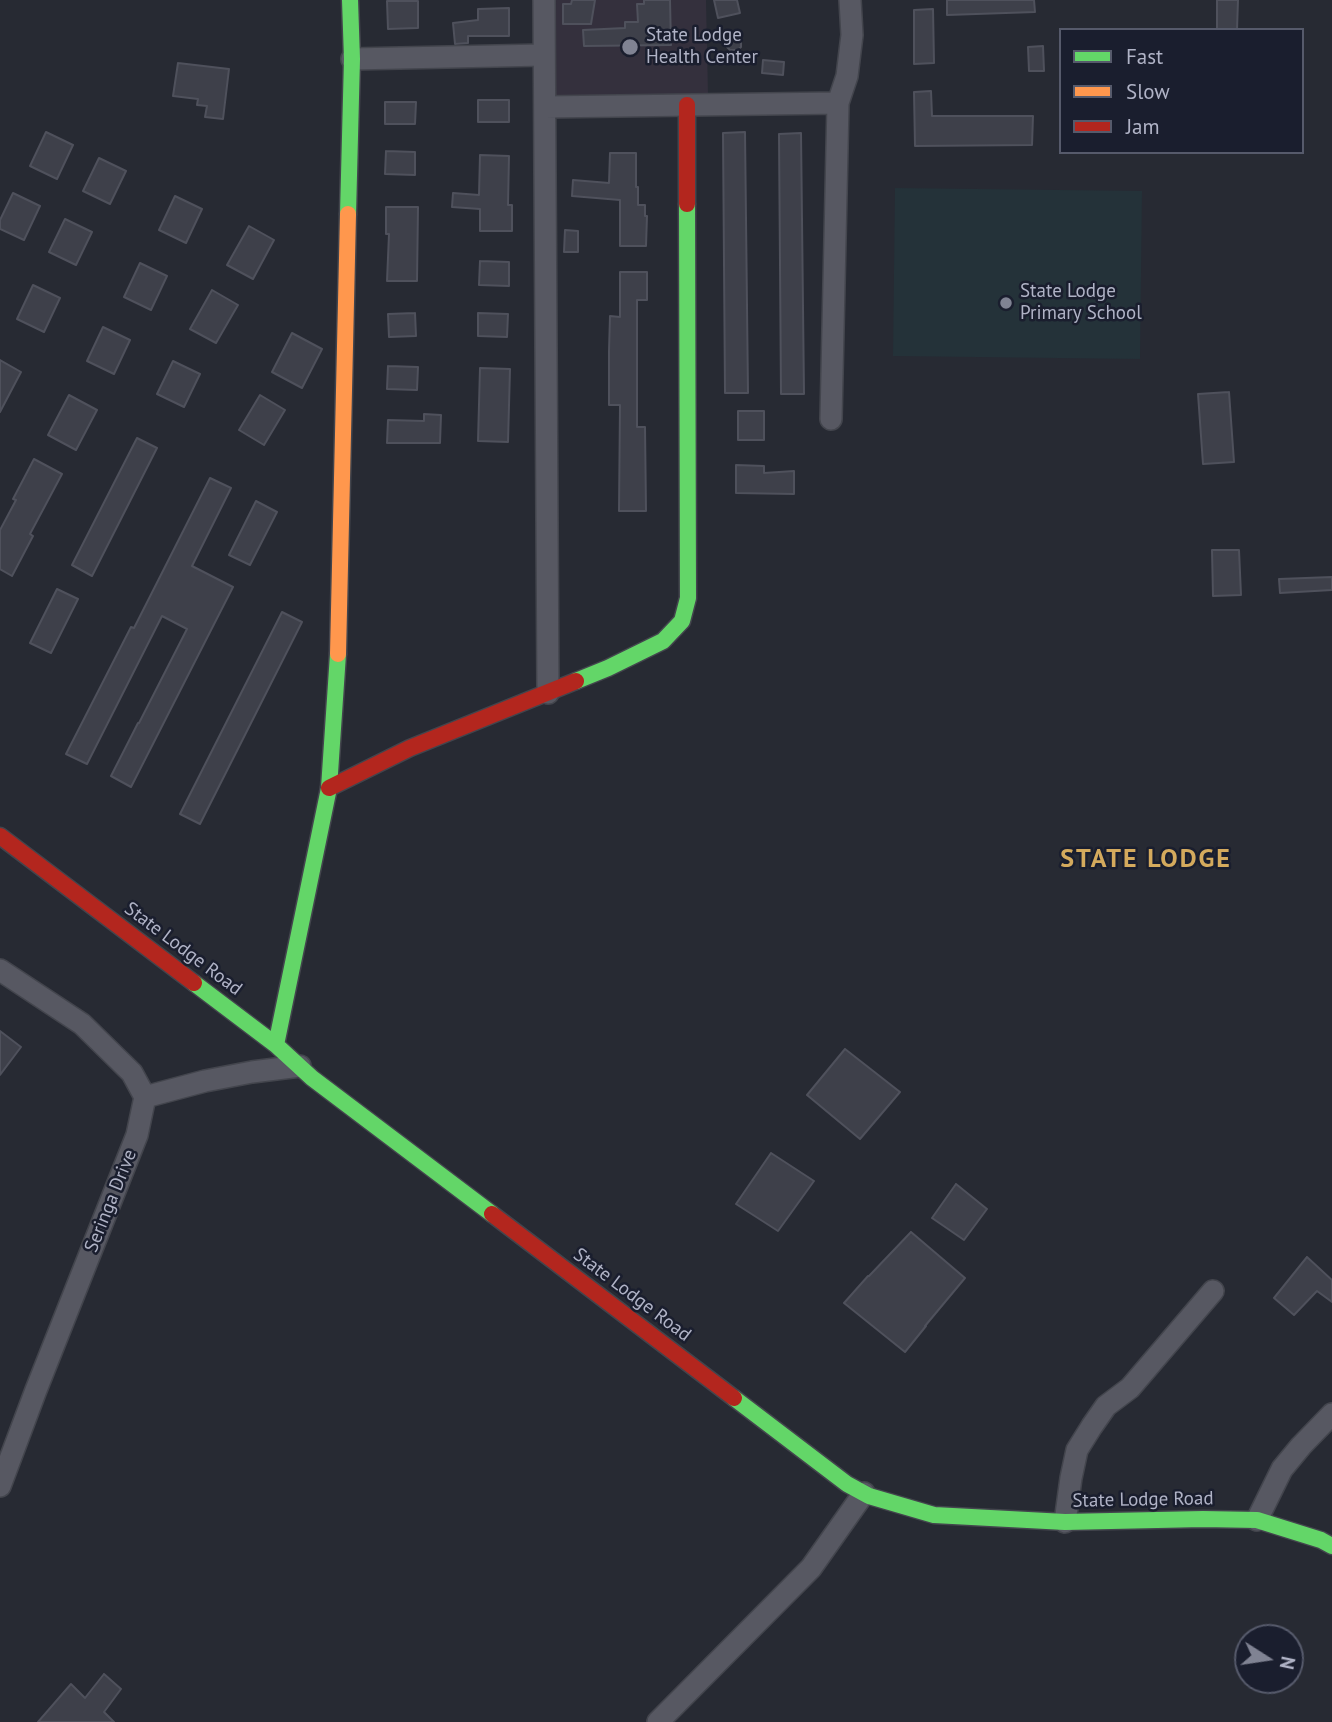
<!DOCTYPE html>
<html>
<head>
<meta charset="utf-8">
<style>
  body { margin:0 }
  #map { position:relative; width:1332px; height:1722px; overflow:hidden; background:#272a33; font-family:"PT Sans",sans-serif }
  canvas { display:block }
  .legend { position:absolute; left:1059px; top:28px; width:245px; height:126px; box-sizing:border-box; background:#1a1e2e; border:2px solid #565a6b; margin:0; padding:9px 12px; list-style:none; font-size:21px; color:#b0b3c6 }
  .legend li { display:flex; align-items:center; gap:14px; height:35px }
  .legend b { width:35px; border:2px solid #565a6b }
  .north { position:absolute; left:1234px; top:1624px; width:70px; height:70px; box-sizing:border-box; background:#1a1e2e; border:2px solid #565a6b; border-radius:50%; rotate:102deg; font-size:19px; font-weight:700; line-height:28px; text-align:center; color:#b0b3c6 }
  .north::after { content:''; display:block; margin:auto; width:24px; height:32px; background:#808393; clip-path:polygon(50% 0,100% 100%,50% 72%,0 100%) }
</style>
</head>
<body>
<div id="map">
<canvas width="1332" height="1722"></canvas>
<ul class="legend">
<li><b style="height:9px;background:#63d668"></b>Fast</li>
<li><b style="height:9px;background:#ff974d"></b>Slow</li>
<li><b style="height:9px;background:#b3261e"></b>Jam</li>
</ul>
<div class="north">N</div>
</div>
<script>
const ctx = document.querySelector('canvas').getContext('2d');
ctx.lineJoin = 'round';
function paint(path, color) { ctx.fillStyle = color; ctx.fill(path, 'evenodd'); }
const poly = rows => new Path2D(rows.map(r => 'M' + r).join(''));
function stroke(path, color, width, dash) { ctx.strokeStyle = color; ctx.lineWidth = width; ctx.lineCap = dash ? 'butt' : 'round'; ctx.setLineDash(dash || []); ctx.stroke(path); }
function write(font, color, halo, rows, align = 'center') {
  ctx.font = font + ' "PT Sans",sans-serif'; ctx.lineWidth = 5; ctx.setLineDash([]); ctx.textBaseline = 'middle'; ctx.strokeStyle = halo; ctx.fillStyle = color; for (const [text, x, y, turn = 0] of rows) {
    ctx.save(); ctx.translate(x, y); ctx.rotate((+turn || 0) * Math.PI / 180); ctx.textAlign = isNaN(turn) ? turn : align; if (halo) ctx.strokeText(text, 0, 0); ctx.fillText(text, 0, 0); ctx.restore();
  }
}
paint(poly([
  [554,0,706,0,708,94,554,96]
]), '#34303d');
paint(poly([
  [895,188,1142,191,1140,359,893,356]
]), '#243239');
const building = poly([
  [572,0,595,0,591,24,563,24,563,4,571,4,572,0],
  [644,0,670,0,671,45,584,46,583,30,625,28,625,22,638,22,637,4,644,4,644,0],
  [714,0,737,0,740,13,718,18,714,0],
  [947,0,1034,0,1035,12,947,15,947,0],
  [1217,0,1238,0,1237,30,1217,30,1217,0],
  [387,1,418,1,418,28,388,29,387,1],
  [509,8,509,36,468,36,468,43,455,44,453,23,478,20,478,9,509,8],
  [933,9,934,63,914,64,914,10,933,9],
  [729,33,738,36,741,39,741,47,738,50,730,50,727,47,726,43,729,33],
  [1043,46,1044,71,1029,71,1028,47,1043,46],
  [763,60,784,62,783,75,762,73,763,60],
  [178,63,229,69,223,119,205,117,207,106,197,105,198,99,173,96,178,63],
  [931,91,932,116,1033,116,1032,145,915,146,914,92,931,91],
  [478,100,509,100,509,122,478,122,478,100],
  [385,102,416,102,415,124,385,124,385,102],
  [46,132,73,145,57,179,30,166,46,132],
  [745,132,748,393,725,393,723,133,745,132],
  [801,133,804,394,781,394,779,134,801,133],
  [386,151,415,152,415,175,385,174,386,151],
  [610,153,636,153,636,187,638,187,638,205,645,205,645,216,647,216,646,246,620,246,620,200,572,196,573,180,609,183,610,153],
  [480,155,509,156,508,205,512,205,512,231,480,231,480,209,452,207,453,193,479,195,480,155],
  [99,158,126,171,110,204,83,191,99,158],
  [13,193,40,206,24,240,0,229,0,220,13,193],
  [175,196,202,209,186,243,159,230,175,196],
  [386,207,418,207,417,281,387,281,389,234,386,234,386,207],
  [65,219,92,232,76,265,49,252,65,219],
  [249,226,274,240,253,279,227,265,249,226],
  [565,230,578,231,578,252,564,252,565,230],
  [480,261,509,262,509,286,479,285,480,261],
  [140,263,167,276,151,310,124,297,140,263],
  [620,272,647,272,647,300,637,300,637,427,645,427,646,511,619,511,620,405,609,405,609,351,610,316,620,317,620,272],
  [33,285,60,298,44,332,17,319,33,285],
  [212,290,238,305,216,343,190,329,212,290],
  [415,313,416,336,389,337,388,314,415,313],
  [478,313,508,314,507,337,478,336,478,313],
  [103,327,130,340,114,374,87,361,103,327],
  [292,333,322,349,302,388,272,372,292,333],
  [0,360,21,372,0,412,0,360],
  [173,361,200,374,184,407,157,394,173,361],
  [388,366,418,367,417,390,387,389,388,366],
  [480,368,510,369,508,442,478,441,480,368],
  [1229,392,1234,462,1203,464,1198,394,1229,392],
  [69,395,97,410,76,450,48,435,69,395],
  [260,395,285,410,264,445,239,430,260,395],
  [738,411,764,411,764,440,738,440,738,411],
  [424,414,441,415,440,443,387,443,388,420,424,421,424,414],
  [137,438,157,448,92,576,72,565,137,438],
  [34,459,62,474,30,534,33,536,12,576,0,569,0,530,16,500,13,499,34,459],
  [736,465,764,466,764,473,794,471,794,494,736,493,736,465],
  [210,478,231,488,192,566,233,587,131,787,111,776,138,723,139,723,187,629,162,616,87,764,66,754,131,627,134,628,210,478],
  [256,501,277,512,250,565,229,555,256,501],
  [1212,550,1239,550,1241,595,1213,596,1212,550],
  [1332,577,1332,590,1280,593,1279,579,1332,577],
  [57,589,78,599,51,653,30,643,57,589],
  [282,612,302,622,200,824,180,814,282,612],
  [0,1031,21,1047,0,1075,0,1031],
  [845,1049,900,1092,860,1139,807,1095,845,1049],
  [771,1153,814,1181,778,1231,736,1204,771,1153],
  [956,1184,987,1209,964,1240,932,1218,956,1184],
  [911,1232,965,1278,925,1326,926,1326,905,1352,844,1303,868,1276,869,1276,911,1232],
  [1307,1257,1332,1280,1332,1302,1317,1291,1294,1315,1274,1298,1307,1257],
  [104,1674,121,1689,104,1712,114,1722,38,1722,71,1684,85,1698,104,1674]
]);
paint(building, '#3e404a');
stroke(building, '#4f515c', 2);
const street = poly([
  [544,0,548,693],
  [352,59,544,55],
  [545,107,838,103],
  [831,419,838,103,847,76,852,35,850,0],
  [0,970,82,1024,132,1073,145,1097,137,1135,36,1390,0,1486],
  [145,1097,205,1081,252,1072,300,1066],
  [1257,1520,1282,1469,1301,1446,1332,1414],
  [1065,1522,1071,1478,1077,1450,1092,1426,1106,1406,1130,1388,1213,1291],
  [658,1722,811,1568,864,1493]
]);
const fast = poly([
  [348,214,352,59,350,0],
  [576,681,608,668,663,641,682,621,688,598,687,204],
  [194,983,276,1045,312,1078,492,1214],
  [276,1045,329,788,338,654],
  [734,1398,847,1484,869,1496,934,1515,1065,1522,1203,1519,1257,1520,1321,1540,1332,1546]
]);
const slow = poly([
  [338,654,348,214]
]);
const jam = poly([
  [687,105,687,204],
  [329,788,410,748,576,681],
  [0,836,194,983],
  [492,1214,734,1398]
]);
stroke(street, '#43454d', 24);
stroke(fast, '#43454d', 19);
stroke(slow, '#43454d', 19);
stroke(jam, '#43454d', 19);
stroke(street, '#575862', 21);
stroke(fast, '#63d668', 16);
stroke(slow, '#ff974d', 16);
stroke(jam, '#b3261e', 16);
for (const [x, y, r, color] of [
  [630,47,9,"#808393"],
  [1006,303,7,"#808393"]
]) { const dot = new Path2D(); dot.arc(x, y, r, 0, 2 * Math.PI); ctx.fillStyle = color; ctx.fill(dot); stroke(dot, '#1a1e2e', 2.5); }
write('19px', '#b0b3c6', '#1a1e2e', [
  ["State Lodge",646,36],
  ["Health Center",646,58],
  ["State Lodge",1020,292],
  ["Primary School",1020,314]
], 'left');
write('19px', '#b0b3c6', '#1a1e2e', [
  ["State Lodge Road",183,949,37],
  ["Seringa Drive",111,1201,-68],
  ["State Lodge Road",632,1295,37],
  ["State Lodge Road",1143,1500,-1]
]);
ctx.letterSpacing = '2px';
write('bold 26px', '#d4aa5d', '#1a1e2e', [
  ["STATE LODGE",1146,860]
]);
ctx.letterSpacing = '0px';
</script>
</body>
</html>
